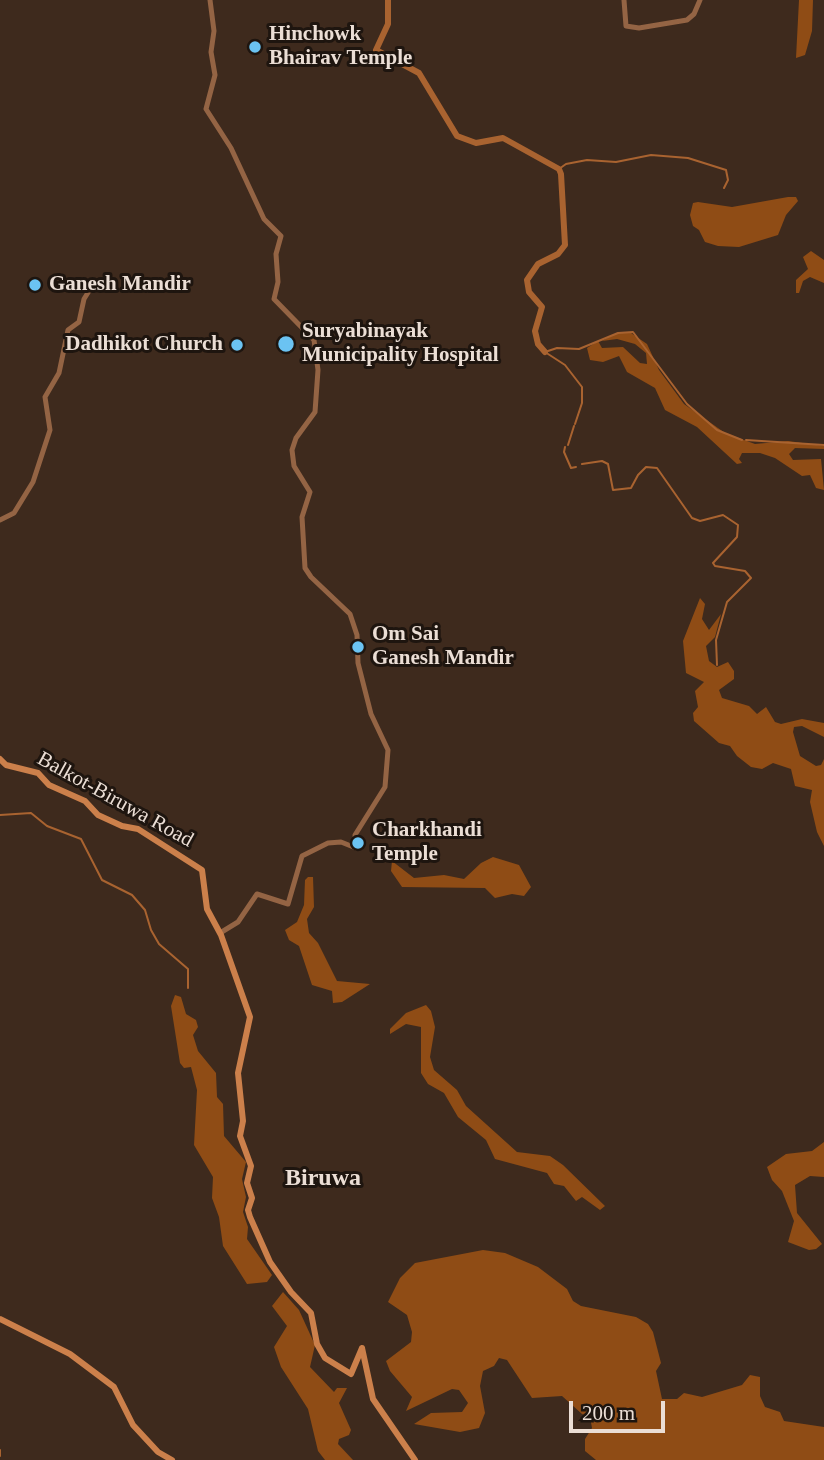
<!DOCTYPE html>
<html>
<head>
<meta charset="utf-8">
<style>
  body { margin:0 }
  #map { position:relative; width:824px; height:1460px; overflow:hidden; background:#3e2a1d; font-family:Georgia,serif }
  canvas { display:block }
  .scale { position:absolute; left:569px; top:1401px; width:96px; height:32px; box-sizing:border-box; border:4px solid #ebded5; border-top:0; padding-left:9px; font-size:21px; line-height:24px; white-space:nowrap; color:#ebded5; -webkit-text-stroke:5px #1e150f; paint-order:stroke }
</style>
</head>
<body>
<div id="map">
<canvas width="824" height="1460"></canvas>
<div class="scale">200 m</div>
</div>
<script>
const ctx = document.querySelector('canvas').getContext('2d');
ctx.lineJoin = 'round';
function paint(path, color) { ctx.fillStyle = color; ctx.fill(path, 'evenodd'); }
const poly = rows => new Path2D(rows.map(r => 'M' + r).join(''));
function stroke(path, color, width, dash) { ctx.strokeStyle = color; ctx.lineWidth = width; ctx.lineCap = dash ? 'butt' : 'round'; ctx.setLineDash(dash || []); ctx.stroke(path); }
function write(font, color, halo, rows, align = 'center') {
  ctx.font = font + ' Georgia,serif'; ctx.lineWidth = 6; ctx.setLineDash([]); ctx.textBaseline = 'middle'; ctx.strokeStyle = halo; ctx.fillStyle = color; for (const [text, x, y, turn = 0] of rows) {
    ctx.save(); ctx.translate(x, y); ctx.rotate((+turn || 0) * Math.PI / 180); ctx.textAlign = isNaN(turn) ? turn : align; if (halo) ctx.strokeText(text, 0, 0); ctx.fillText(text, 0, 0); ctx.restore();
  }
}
paint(poly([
  [799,0,813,0,812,31,805,55,796,58],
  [788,197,796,197,798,201,786,215,778,235,739,247,718,246,705,242,699,230,693,226,690,215,693,203,698,202,732,207],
  [811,251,824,260,824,283,810,277,803,281,799,293,796,293,796,280,808,269,803,257],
  [619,332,631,333,647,344,659,370,684,404,725,433,755,444,788,441,824,446,824,449,795,448,789,454,793,460,821,459,824,490,816,488,810,475,802,476,775,458,760,453,742,453,739,459,742,463,737,464,697,427,665,410,655,388,627,372,619,356,603,362,590,360,587,348,598,341,602,348,623,347,640,363,647,364,646,353,635,344,617,339,602,341],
  [700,598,705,604,702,619,709,630,721,614,715,637,706,646,709,661,717,667,728,662,734,671,734,679,719,690,722,698,749,706,757,714,766,707,775,722,781,724,802,719,824,723,824,737,802,726,794,727,793,732,800,756,816,766,821,765,824,759,824,846,817,832,810,802,812,790,795,786,791,769,773,763,762,769,751,767,737,756,730,746,719,743,694,721,693,713,698,707,695,691,704,682,686,673,683,641],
  [493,857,519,865,531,887,524,896,512,894,495,898,485,888,402,887,391,871,392,861,414,878,444,875,464,879,481,863],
  [308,877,313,877,314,907,307,919,309,933,318,943,337,981,370,984,342,1002,333,1003,332,991,312,985,299,946,289,940,285,930,297,922,304,905,305,880],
  [175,995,181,997,186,1014,196,1020,198,1027,193,1035,198,1051,216,1073,217,1097,223,1104,224,1136,246,1162,242,1179,246,1197,243,1212,248,1227,247,1239,272,1275,267,1282,247,1284,223,1246,219,1217,212,1198,213,1177,194,1145,197,1090,191,1067,184,1068,180,1063,171,1006],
  [426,1005,431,1011,435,1027,430,1057,434,1070,457,1090,466,1106,517,1152,550,1156,563,1165,605,1206,600,1210,582,1197,576,1201,564,1186,554,1184,547,1173,495,1159,486,1140,458,1117,444,1093,428,1084,421,1073,421,1027,406,1024,390,1034,390,1029,406,1013],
  [824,1142,824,1177,810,1176,795,1185,797,1213,822,1244,816,1249,809,1250,788,1242,794,1221,782,1191,772,1180,767,1167,786,1154,812,1151],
  [483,1250,505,1253,538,1267,567,1289,573,1301,581,1306,636,1317,648,1324,653,1332,661,1363,656,1371,662,1399,677,1399,684,1393,702,1397,742,1385,750,1375,760,1377,760,1396,765,1407,780,1412,784,1421,824,1427,824,1460,596,1460,585,1451,585,1439,592,1428,590,1417,582,1414,562,1396,532,1398,507,1360,499,1358,494,1366,483,1371,480,1386,485,1413,479,1428,460,1432,414,1424,431,1413,462,1412,468,1403,459,1390,452,1389,406,1411,412,1397,390,1371,386,1361,411,1342,412,1332,407,1315,388,1302,400,1278,415,1263],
  [283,1292,299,1310,315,1345,310,1367,334,1392,337,1388,347,1388,339,1403,351,1430,349,1435,339,1439,338,1444,353,1460,325,1460,318,1451,308,1409,281,1367,274,1347,287,1326,272,1306]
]), '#8f4c15');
stroke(poly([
  [559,169,566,164,587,160,616,162,651,155,688,158,726,170,728,180,724,188],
  [545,352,557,348,579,349,618,333,633,332,687,404,717,430,742,440],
  [545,352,565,365,582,387,582,403,575,424],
  [746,440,824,445],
  [568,445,574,426],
  [565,447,564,452,571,468,576,467],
  [582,464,602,461,608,464,613,490,631,488,638,475,646,467,657,468,692,518,700,521,723,515,738,525,737,537,713,563,715,566,745,571,751,578,727,602,716,640,717,665],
  [0,815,31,813,47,826,81,839,102,880,132,895,145,910,151,930,159,944,188,969,188,988],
  [0,1450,0,1456]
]), '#a96330', 2);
stroke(poly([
  [388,0,388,24,376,50,419,73,457,136,476,143,503,138,559,169,561,174,565,245,558,254,538,264,527,280,529,292,542,307,535,331,538,344,545,352]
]), '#a96330', 6);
stroke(poly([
  [210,0,214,31,211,52,215,75,206,109,231,148,264,219,281,236,276,254,278,282,274,299,314,340,318,370,315,412,296,438,292,450,294,466,310,492,302,517,305,568,311,577,350,614,357,635,358,663,371,714,388,750,385,787,355,835,356,848,341,842,328,843,302,856,288,904,257,894,238,922,220,933],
  [624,0,626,26,639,28,687,20,694,14,700,0],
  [0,520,14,513,33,482,50,430,45,397,59,373,68,330,79,322,84,299,94,283]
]), '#946444', 5);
stroke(poly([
  [0,759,6,765,38,773,49,785,85,801,98,815,122,826,138,829,202,870,207,909,221,935,250,1017,238,1073,243,1121,240,1136,251,1166,247,1183,252,1198,248,1210,250,1217,270,1262,291,1292,311,1313,317,1344,325,1358,351,1374,362,1348],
  [0,1319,70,1354,114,1387,133,1425,158,1452,172,1460],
  [362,1348,373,1399,415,1460]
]), '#cc804b', 6);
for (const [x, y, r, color] of [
  [255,47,7,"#6bc3f2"],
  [35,285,7,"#6bc3f2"],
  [286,344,9,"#6bc3f2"],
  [237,345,7,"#6bc3f2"],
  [358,647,7,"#6bc3f2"],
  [358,843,7,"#6bc3f2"]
]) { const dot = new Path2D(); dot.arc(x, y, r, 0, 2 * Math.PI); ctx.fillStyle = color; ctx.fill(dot); stroke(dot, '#1e150f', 2.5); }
write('bold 21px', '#ebded5', '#1e150f', [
  ["Hinchowk",269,35],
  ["Bhairav Temple",269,59],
  ["Ganesh Mandir",49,285],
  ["Suryabinayak",302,332],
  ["Municipality Hospital",302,356],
  ["Dadhikot Church",223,345,"right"],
  ["Om Sai",372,635],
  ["Ganesh Mandir",372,659],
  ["Charkhandi",372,831],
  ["Temple",372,855]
], 'left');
write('21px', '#ebded5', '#1e150f', [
  ["Balkot-Biruwa Road",115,800,29]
]);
write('bold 24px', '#ebded5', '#1e150f', [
  ["Biruwa",323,1179]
]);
</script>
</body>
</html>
